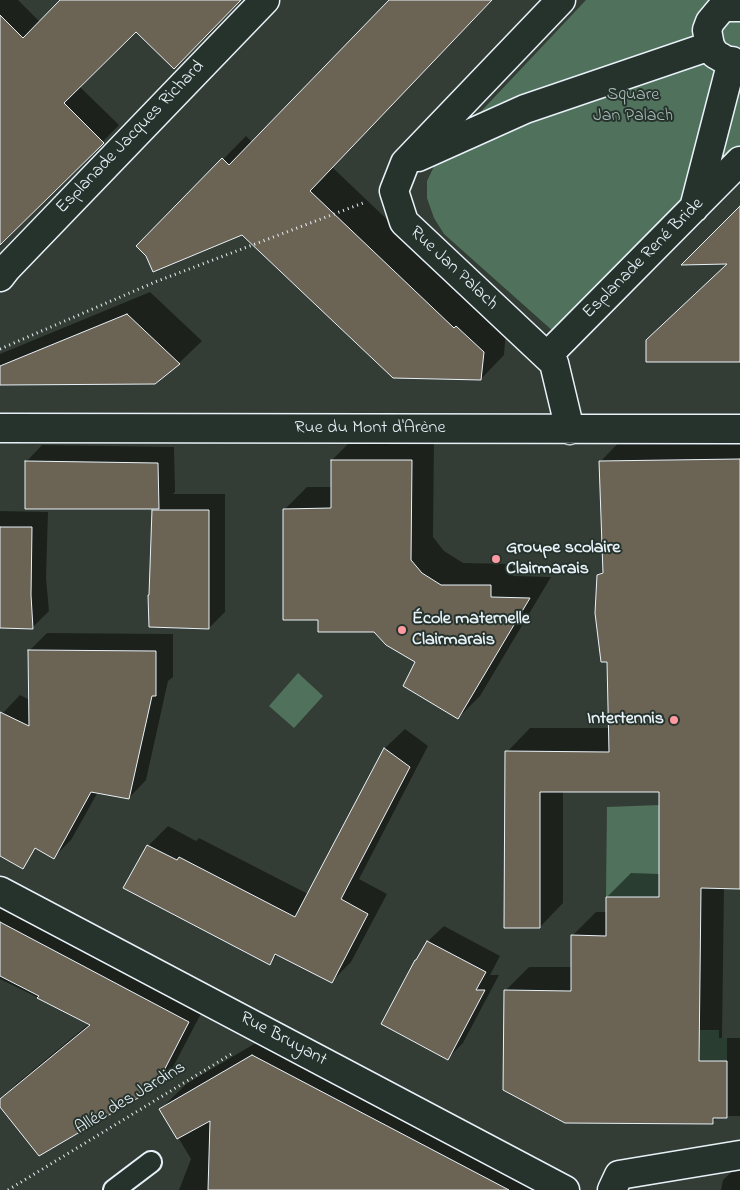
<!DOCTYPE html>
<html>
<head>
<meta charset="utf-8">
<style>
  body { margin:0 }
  canvas { display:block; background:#343d35 }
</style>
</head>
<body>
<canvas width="740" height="1190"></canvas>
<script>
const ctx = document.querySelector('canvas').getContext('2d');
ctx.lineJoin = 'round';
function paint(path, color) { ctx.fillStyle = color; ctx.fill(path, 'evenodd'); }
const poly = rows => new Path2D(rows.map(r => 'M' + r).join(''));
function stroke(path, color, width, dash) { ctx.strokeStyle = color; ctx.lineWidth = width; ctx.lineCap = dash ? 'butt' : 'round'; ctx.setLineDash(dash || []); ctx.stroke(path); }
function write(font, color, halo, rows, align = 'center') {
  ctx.font = font + ' "Indie Flower",sans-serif'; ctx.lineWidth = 4; ctx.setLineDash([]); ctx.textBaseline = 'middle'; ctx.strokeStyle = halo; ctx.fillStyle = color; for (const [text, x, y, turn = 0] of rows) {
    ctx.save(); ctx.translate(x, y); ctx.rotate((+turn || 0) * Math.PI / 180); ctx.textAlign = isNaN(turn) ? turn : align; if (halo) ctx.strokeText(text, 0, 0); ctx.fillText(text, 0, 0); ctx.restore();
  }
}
paint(poly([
  [586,0,740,0,740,150,554,332,444,234,434,218,427,198,427,181,439,156],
  [298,673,323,696,294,728,269,706],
  [660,805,659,897,606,897,607,807],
  [605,1030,719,1030,719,1038,727,1038,727,1061,692,1061]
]), '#50725c');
paint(poly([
  [0,0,18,0,40,22,62,0,240,0,136,30,79,86,119,125,0,246],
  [389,0,492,0,332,167,478,306,506,329,504,355,481,379,243,234,147,255,138,246,246,136,253,143],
  [150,292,202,341,179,363,155,383,0,383,0,354],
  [740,436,740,888,724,887,722,1038,740,1038,740,1116,719,1116,712,1123,505,991,529,967,572,967,572,936,596,912,607,912,607,897,631,873,660,874,661,791,563,791,563,903,540,927,507,752,530,728,610,728,608,661,598,576,604,570,601,461,624,437],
  [354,438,434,438,433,537,444,551,463,563,513,564,513,576,551,577,480,696,458,718,417,662,374,631,319,619,285,509,307,487,332,487,332,460],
  [42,445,174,447,175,492,173,494,225,494,225,612,209,628,153,510,155,508,26,462],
  [0,511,48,512,46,578,49,611,33,627,0,627],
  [47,633,173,634,173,677,168,681,146,780,129,798,98,792,71,840,54,857,0,823,0,716,20,695,30,700,29,651],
  [405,729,428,746,359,879,387,894,351,962,331,982,278,954,269,963,148,846,168,826,196,841,199,838,308,894,385,748],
  [0,896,206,1004,172,1069,154,1087,0,1105,0,1100,15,1085,90,1023,0,979],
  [444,926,500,956,490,975,499,975,463,1043,448,1058,420,957,428,941],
  [278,1030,580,1190,179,1190,191,1159,161,1109,186,1084],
  [740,1164,740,1190,721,1190,723,1180]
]), '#0007');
const building = poly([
  [60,0,241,0,174,69,136,32,64,103,104,143,0,245,0,15,23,38,60,0],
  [389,0,492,0,310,191,454,328,456,326,484,352,481,380,393,378,242,235,153,272,146,256,136,246,222,158,229,165,389,0],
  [740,206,740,362,646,362,646,340,727,264,681,265,740,206],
  [127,314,180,364,155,384,0,385,0,366,127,314],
  [740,459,740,889,701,888,699,1061,727,1061,727,1118,713,1118,713,1124,565,1123,503,1090,504,990,571,991,571,935,606,936,606,897,659,897,659,792,540,792,540,928,504,928,505,751,609,752,607,662,601,662,595,613,597,575,603,573,599,461,740,459],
  [331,460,412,460,411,560,422,573,441,585,491,585,491,597,530,598,458,719,403,686,415,662,386,645,374,632,318,632,318,620,283,620,283,509,331,508,331,460],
  [25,461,158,463,159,509,25,509,25,461],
  [152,510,209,510,209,629,149,627,148,595,149,595,152,510],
  [0,527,32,527,31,595,33,629,0,628,0,527],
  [28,650,156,651,156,696,152,696,129,799,91,792,54,859,35,848,23,869,0,856,0,712,29,726,28,650],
  [384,748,410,767,341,899,368,914,332,983,275,954,270,965,123,888,147,845,177,860,179,857,295,917,384,748],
  [0,922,189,1022,155,1088,39,1156,0,1107,0,1099,90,1025,37,998,39,996,0,976,0,922],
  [427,941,486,972,476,990,485,990,448,1060,381,1024,415,960,416,960,427,941],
  [252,1055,431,1149,509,1190,208,1190,210,1121,177,1139,159,1109,252,1055]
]);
paint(building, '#6b6354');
stroke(building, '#e8f1f8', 1);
const lane = poly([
  [114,1190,151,1162]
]);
const street = poly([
  [561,0,405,163,394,191,404,222,554,363,570,430],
  [722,58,715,54,710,46,707,30,710,22,720,10,727,7,740,7],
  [418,157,525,109,710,46],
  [694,208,732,61],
  [0,277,7,268,265,0],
  [547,356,740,161],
  [0,428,740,429],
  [0,891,565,1190],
  [612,1190,619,1175,740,1155]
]);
stroke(lane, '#e8f1f8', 24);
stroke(street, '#e8f1f8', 31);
stroke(poly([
  [0,349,155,282,363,203],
  [8,1190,233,1053]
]), '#e8f1f8', 3, [1, 4]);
stroke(lane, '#26332d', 20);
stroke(street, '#26332d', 28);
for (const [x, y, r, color] of [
  [496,559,5,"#ff9aa2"],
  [402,630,5,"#ff9aa2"],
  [674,720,5,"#ff9aa2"]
]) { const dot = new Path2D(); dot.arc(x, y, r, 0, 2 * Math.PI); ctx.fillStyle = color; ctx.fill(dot); stroke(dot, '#26332d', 2); }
write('18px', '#abbeba', '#26332d', [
  ["Square",633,96],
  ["Jan Palach",633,117]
]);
write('18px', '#e8f1f8', '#26332d', [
  ["Esplanade Jacques Richard",131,138,-46],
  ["Esplanade René Bride",644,259,-45],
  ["Rue Jan Palach",453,269,43],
  ["Rue du Mont d'Arène",370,429],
  ["Rue Bruyant",283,1040,28],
  ["Allée des Jardins",131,1099,-31]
]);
write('bold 18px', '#e8f1f8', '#26332d', [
  ["Groupe scolaire",506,549],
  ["Clairmarais",506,570],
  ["École maternelle",412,620],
  ["Clairmarais",412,641],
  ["Intertennis",664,720,"right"]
], 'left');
</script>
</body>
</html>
